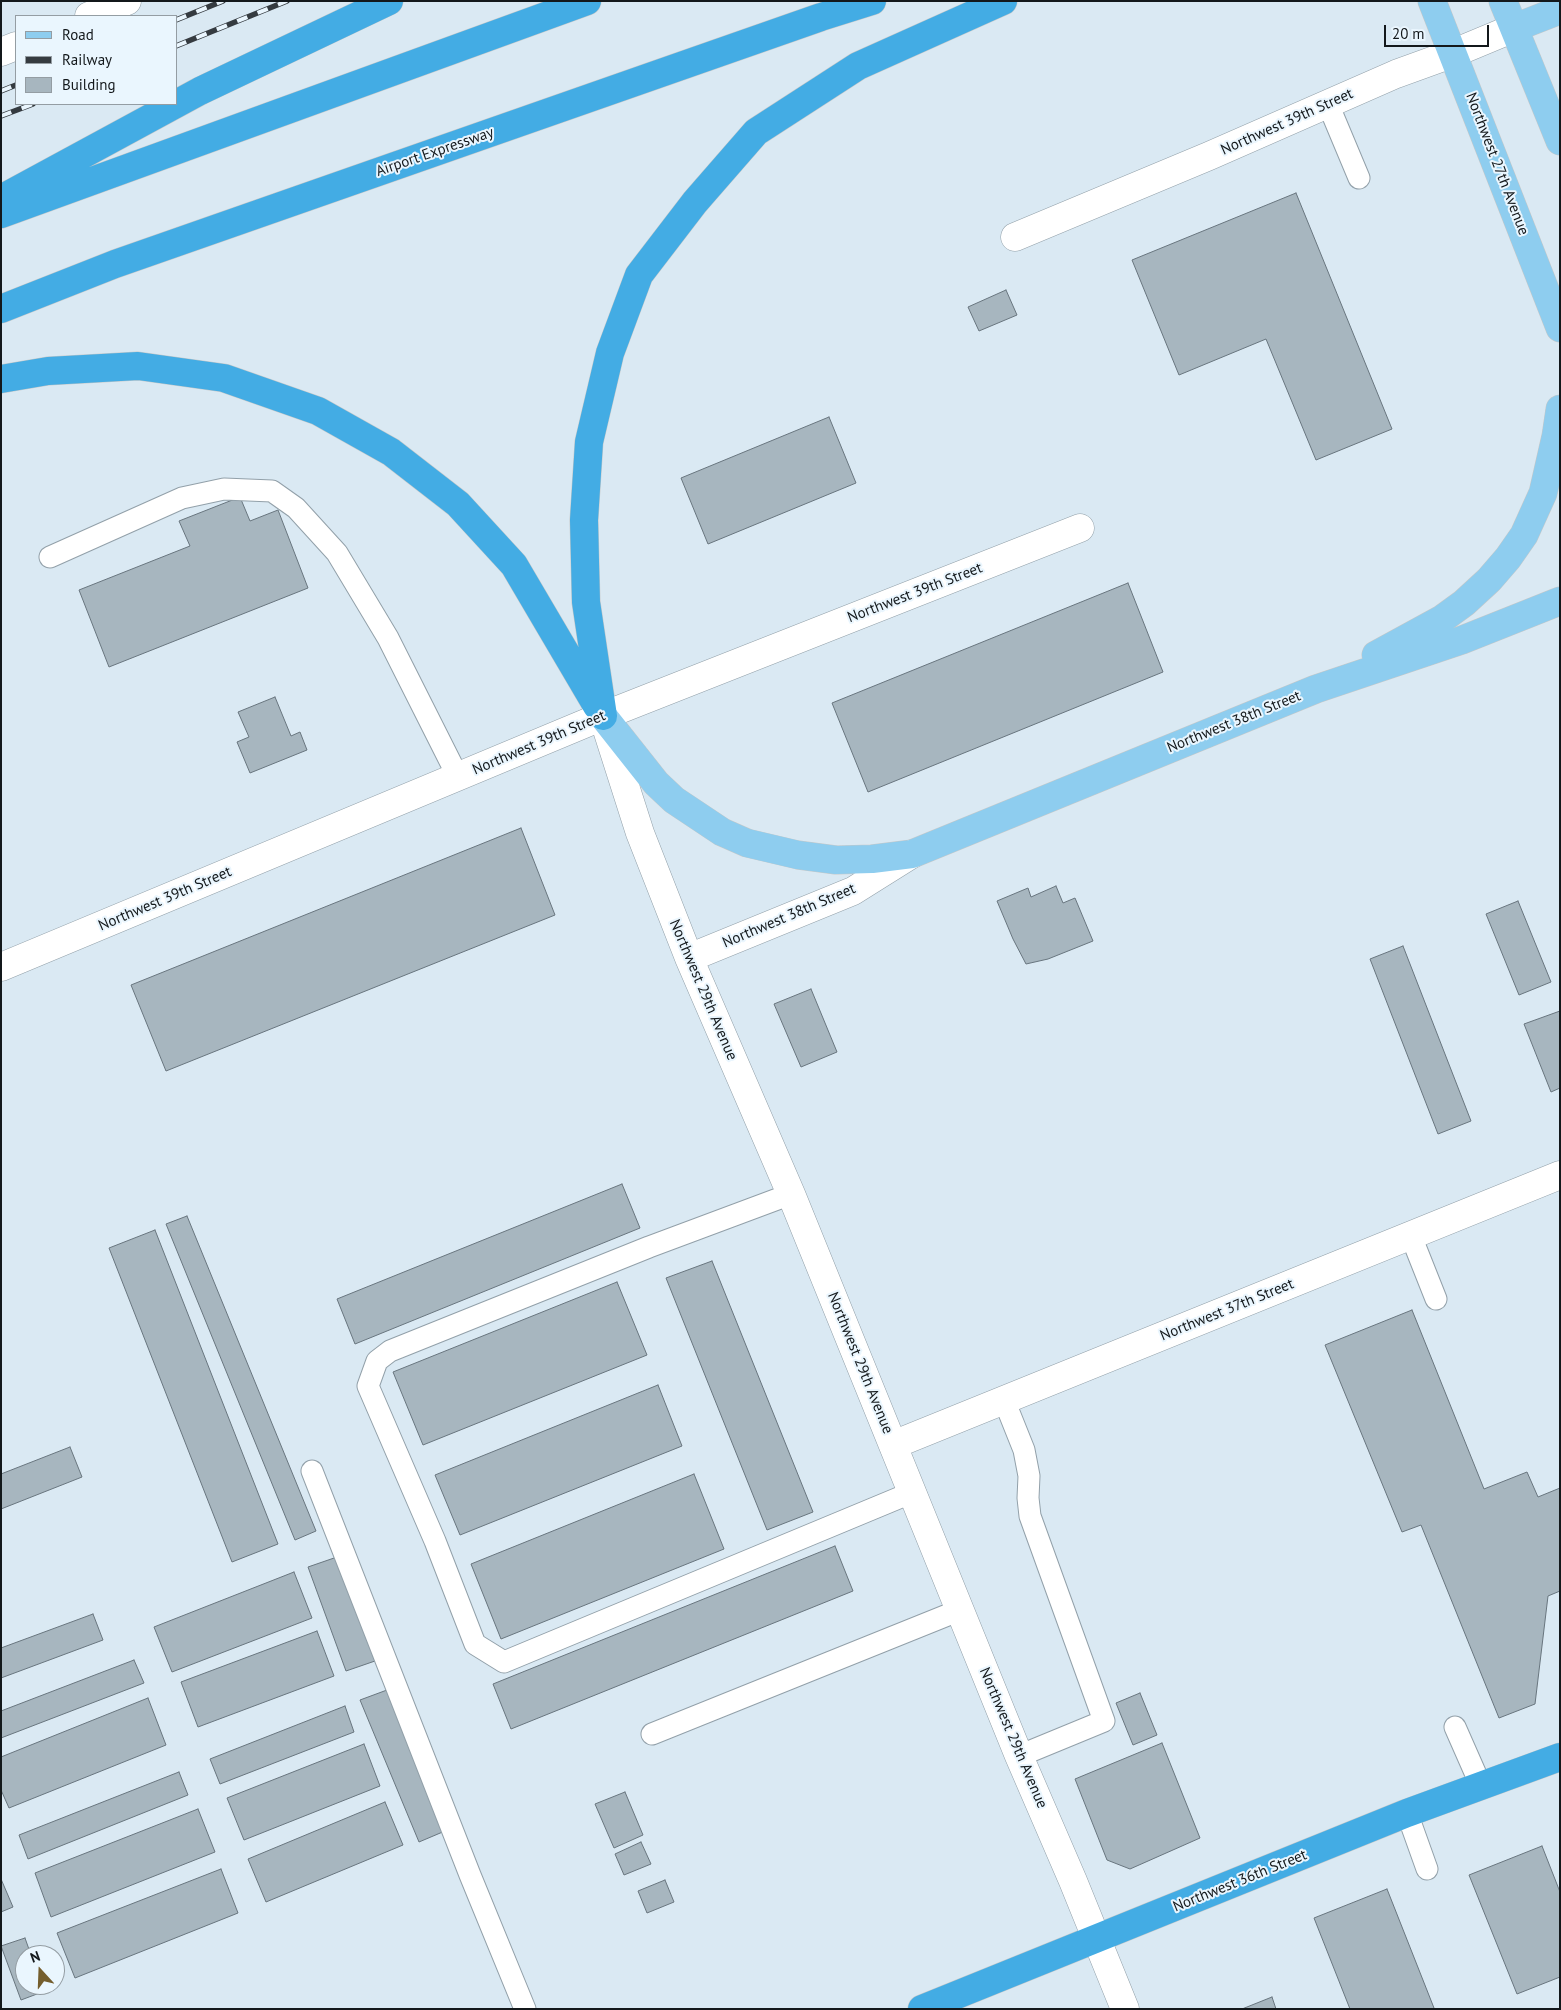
<!DOCTYPE html>
<html>
<head>
<meta charset="utf-8">
<style>
  body { margin:0 }
  #map { position:relative; width:1561px; height:2010px; overflow:hidden; background:#dae9f3; font-family:"PT Sans",sans-serif }
  canvas { display:block }
  .frame { position:absolute; inset:0; border:2px solid #13181b; pointer-events:none }
  .legend { position:absolute; left:15px; top:15px; width:162px; height:90px; box-sizing:border-box; background:#eaf6fe; border:1px solid #949da3; margin:0; padding:6px 9px; list-style:none; font-size:15px; color:#13181b }
  .legend li { display:flex; align-items:center; gap:10px; height:25px }
  .legend b { width:25px; border:1px solid #949da3 }
  .north { position:absolute; left:15px; top:1945px; width:50px; height:50px; box-sizing:border-box; background:#eaf6fe; border:1px solid #949da3; border-radius:50%; rotate:340deg; font-size:14px; font-weight:700; line-height:20px; text-align:center; color:#13181b }
  .north::after { content:''; display:block; margin:auto; width:18px; height:22px; background:#745e2e; clip-path:polygon(50% 0,100% 100%,50% 72%,0 100%) }
  .scale { position:absolute; left:1384px; top:25px; width:105px; height:22px; box-sizing:border-box; border:2px solid #13181b; border-top:0; padding-left:6px; font-size:15px; line-height:18px; white-space:nowrap; color:#13181b; -webkit-text-stroke:4px #eaf6fe; paint-order:stroke }
</style>
</head>
<body>
<div id="map">
<canvas width="1561" height="2010"></canvas>
<div class="frame"></div>
<ul class="legend">
<li><b style="height:6px;background:#8ecdef"></b>Road</li>
<li><b style="height:6px;background:#353b40"></b>Railway</li>
<li><b style="height:14px;background:#a7b6bf"></b>Building</li>
</ul>
<div class="north">N</div>
<div class="scale">20 m</div>
</div>
<script>
const ctx = document.querySelector('canvas').getContext('2d');
ctx.lineJoin = 'round';
function paint(path, color) { ctx.fillStyle = color; ctx.fill(path, 'evenodd'); }
const poly = rows => new Path2D(rows.map(r => 'M' + r).join(''));
function stroke(path, color, width, dash) { ctx.strokeStyle = color; ctx.lineWidth = width; ctx.lineCap = dash ? 'butt' : 'round'; ctx.setLineDash(dash || []); ctx.stroke(path); }
function write(font, color, halo, rows, align = 'center') {
  ctx.font = font + ' "PT Sans",sans-serif'; ctx.lineWidth = 4; ctx.setLineDash([]); ctx.textBaseline = 'middle'; ctx.strokeStyle = halo; ctx.fillStyle = color; for (const [text, x, y, turn = 0] of rows) {
    ctx.save(); ctx.translate(x, y); ctx.rotate((+turn || 0) * Math.PI / 180); ctx.textAlign = isNaN(turn) ? turn : align; if (halo) ctx.strokeText(text, 0, 0); ctx.fillText(text, 0, 0); ctx.restore();
  }
}
const building = poly([
  [1296,193,1392,429,1316,460,1266,339,1179,375,1132,260,1296,193],
  [1006,290,1017,315,979,331,968,307,1006,290],
  [829,417,856,483,708,544,681,478,829,417],
  [240,497,250,521,278,510,308,588,109,667,79,590,190,546,179,521,240,497],
  [1128,583,1163,672,868,792,832,703,1128,583],
  [275,697,291,736,300,732,307,750,250,773,237,742,249,737,238,712,275,697],
  [521,828,555,915,166,1071,131,985,521,828],
  [1056,886,1063,903,1075,898,1093,941,1048,959,1026,964,1013,939,997,901,1028,888,1031,897,1056,886],
  [1518,901,1551,982,1519,995,1486,914,1518,901],
  [1403,946,1471,1121,1438,1134,1370,959,1403,946],
  [811,989,837,1052,801,1067,774,1004,811,989],
  [1560,1011,1560,1088,1551,1092,1524,1024,1560,1011],
  [622,1184,640,1228,355,1344,337,1299,622,1184],
  [187,1216,316,1531,295,1540,166,1224,187,1216],
  [155,1230,278,1544,232,1562,109,1248,155,1230],
  [712,1261,813,1512,767,1530,666,1278,712,1261],
  [617,1282,647,1355,423,1445,393,1372,617,1282],
  [1412,1310,1484,1489,1527,1472,1538,1497,1560,1488,1560,1591,1548,1596,1535,1704,1499,1718,1421,1525,1402,1532,1325,1345,1412,1310],
  [658,1385,682,1446,460,1535,435,1475,658,1385],
  [70,1447,82,1477,1,1509,1,1474,70,1447],
  [694,1474,724,1549,501,1639,471,1564,694,1474],
  [835,1546,853,1591,511,1729,493,1684,835,1546],
  [337,1557,375,1661,346,1671,308,1567,337,1557],
  [294,1572,312,1618,172,1672,154,1627,294,1572],
  [93,1614,103,1640,1,1678,1,1648,93,1614],
  [317,1631,334,1676,198,1727,181,1682,317,1631],
  [134,1660,144,1683,1,1738,1,1711,134,1660],
  [387,1690,445,1831,419,1842,360,1700,387,1690],
  [1140,1693,1157,1735,1133,1745,1116,1703,1140,1693],
  [148,1698,166,1745,9,1808,1,1790,1,1757,148,1698],
  [345,1706,354,1732,220,1784,210,1759,345,1706],
  [1162,1743,1200,1838,1130,1869,1107,1860,1075,1779,1162,1743],
  [364,1744,380,1786,244,1840,227,1798,364,1744],
  [179,1772,188,1795,28,1859,19,1835,179,1772],
  [625,1792,643,1835,614,1848,595,1804,625,1792],
  [385,1802,403,1845,266,1902,248,1859,385,1802],
  [198,1809,215,1852,51,1917,35,1873,198,1809],
  [641,1842,651,1864,624,1875,615,1854,641,1842],
  [1542,1846,1560,1892,1560,1977,1517,1994,1469,1875,1542,1846],
  [221,1869,238,1913,75,1978,57,1933,221,1869],
  [1,1879,13,1907,1,1912,1,1879],
  [665,1880,674,1902,647,1913,638,1891,665,1880],
  [1387,1889,1434,2008,1432,2009,1350,2009,1314,1918,1387,1889],
  [25,1938,31,1955,25,1955,25,1985,43,1985,45,1991,21,2000,1,1946,25,1938],
  [1272,1997,1276,2009,1242,2009,1272,1997]
]);
paint(building, '#a7b6bf');
stroke(building, '#68757e', 1);
const lane = poly([
  [1328,104,1359,178],
  [50,557,182,498,224,489,272,491,296,508,337,553,388,638,458,777],
  [791,1194,649,1247,390,1351,377,1361,368,1386,435,1541,475,1644,504,1662,913,1492],
  [1411,1236,1436,1299],
  [1004,1400,1024,1450,1029,1476,1028,1498,1030,1516,1104,1721,1019,1756],
  [312,1471,470,1875,525,2009],
  [1455,1727,1481,1786],
  [652,1734,960,1610],
  [1407,1813,1427,1869]
]);
const street = poly([
  [89,16,127,1],
  [1,52,16,46],
  [1015,237,1209,156,1396,74,1454,53,1514,28],
  [603,717,640,833,689,958,791,1194,1019,1756,1073,1881,1125,2009],
  [689,958,853,891,912,854],
  [1,967,603,716,1080,528],
  [893,1445,1560,1175]
]);
const primary = poly([
  [1432,1,1560,328],
  [1503,1,1560,141],
  [1514,28,1560,10],
  [1376,655,1442,619,1464,603,1489,580,1508,558,1524,535,1543,493,1556,436,1560,409],
  [603,716,656,783,674,800,722,832,747,843,798,855,836,860,872,859,912,854,1316,689,1462,640,1560,601]
]);
const highway = poly([
  [1,199,200,91,389,1],
  [1,214,587,1],
  [1,309,115,264,821,17,872,1],
  [1,379,48,371,138,366,224,378,318,411,391,452,458,504,514,565,597,706],
  [603,716,586,602,584,520,589,442,610,353,639,275,695,202,756,132,858,66,1003,1],
  [922,2009,1407,1813,1560,1757]
]);
stroke(lane, '#92a0a9', 23);
stroke(street, '#92a0a9', 29);
stroke(primary, '#c6c8c8', 29);
stroke(highway, '#c6c8c8', 29);
stroke(lane, '#fff', 21);
stroke(street, '#fff', 28);
stroke(primary, '#8ecdef', 28);
stroke(highway, '#43ace4', 28);
const rail = poly([
  [176,20,223,1],
  [176,46,287,1],
  [1,91,16,85],
  [1,116,33,104]
]);
stroke(rail, '#353b40', 5.5);
stroke(rail, '#eaf6fe', 4, [11]);
write('15px', '#13181b', '#eaf6fe', [
  ["Northwest 39th Street",1287,122,-24],
  ["Airport Expressway",435,152,-19],
  ["Northwest 27th Avenue",1497,164,69],
  ["Northwest 39th Street",915,593,-21],
  ["Northwest 38th Street",1234,722,-22],
  ["Northwest 39th Street",539,743,-23],
  ["Northwest 39th Street",165,899,-23],
  ["Northwest 38th Street",789,916,-23],
  ["Northwest 29th Avenue",703,990,67],
  ["Northwest 37th Street",1227,1310,-22],
  ["Northwest 29th Avenue",860,1363,68],
  ["Northwest 29th Avenue",1013,1738,67],
  ["Northwest 36th Street",1240,1881,-22]
]);
</script>
</body>
</html>
